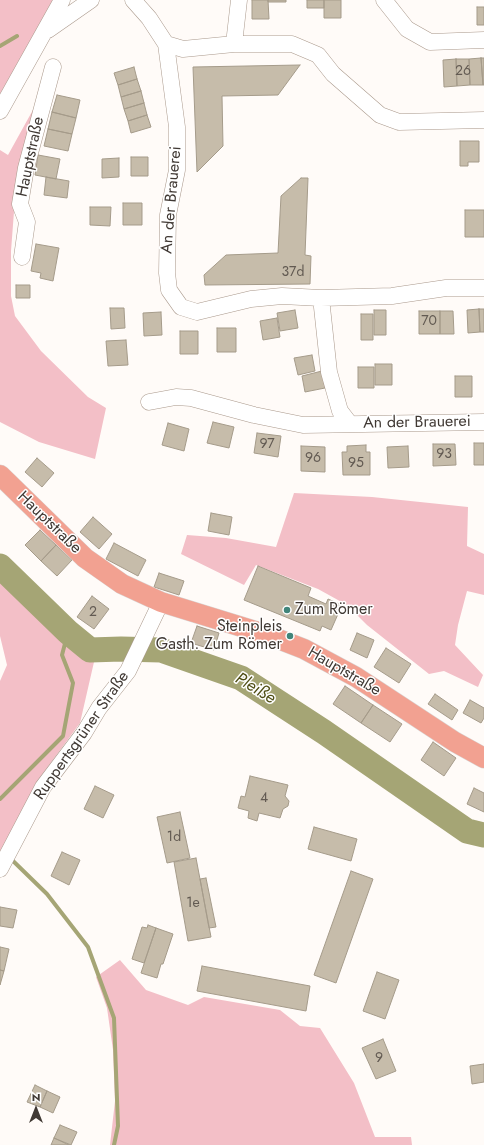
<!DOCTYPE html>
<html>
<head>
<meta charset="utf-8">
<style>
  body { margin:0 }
  #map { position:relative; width:484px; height:1145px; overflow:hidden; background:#fffbf8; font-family:Jost,sans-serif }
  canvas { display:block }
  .north { position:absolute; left:16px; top:1089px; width:40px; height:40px; -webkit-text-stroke:3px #fff; paint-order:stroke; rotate:0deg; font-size:11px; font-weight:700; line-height:16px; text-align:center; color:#403934 }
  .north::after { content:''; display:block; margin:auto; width:14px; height:18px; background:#403934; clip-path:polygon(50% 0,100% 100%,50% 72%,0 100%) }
</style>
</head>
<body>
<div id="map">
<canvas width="484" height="1145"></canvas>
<div class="north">N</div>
</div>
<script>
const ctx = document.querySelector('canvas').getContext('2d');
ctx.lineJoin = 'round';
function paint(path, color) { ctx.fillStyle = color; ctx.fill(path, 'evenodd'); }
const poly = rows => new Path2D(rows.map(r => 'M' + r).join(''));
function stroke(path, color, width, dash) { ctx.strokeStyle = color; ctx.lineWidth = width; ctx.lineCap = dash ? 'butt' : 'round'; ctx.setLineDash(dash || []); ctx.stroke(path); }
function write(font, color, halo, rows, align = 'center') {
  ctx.font = font + ' Jost,sans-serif'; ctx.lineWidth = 3; ctx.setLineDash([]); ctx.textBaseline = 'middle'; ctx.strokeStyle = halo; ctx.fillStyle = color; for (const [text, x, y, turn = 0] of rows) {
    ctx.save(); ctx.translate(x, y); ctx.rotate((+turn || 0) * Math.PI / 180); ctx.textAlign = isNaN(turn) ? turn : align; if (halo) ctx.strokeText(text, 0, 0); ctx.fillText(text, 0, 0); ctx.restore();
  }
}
paint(poly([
  [0,0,56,0,0,94],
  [34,108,17,172,11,251,11,296,15,316,41,351,88,397,106,408,95,459,39,442,0,422,0,150,8,155],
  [294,493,372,497,468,507,467,546,484,554,484,595,467,591,458,625,455,645,483,675,478,687,444,671,429,674,367,625,347,605,318,589,256,565,244,585,181,554,187,535,226,538,276,547],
  [0,562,94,662,80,723,36,783,0,857,0,681,7,665,0,636],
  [120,960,146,990,188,1005,204,997,280,1010,300,1026,320,1028,354,1083,375,1137,411,1137,412,1145,110,1145,115,1101,113,1050,107,1008,96,977]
]), '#f3bfc7');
stroke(poly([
  [0,46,17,36],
  [0,799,63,736,73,683,62,655,68,632],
  [10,858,47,894,88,947,114,1018,118,1126,114,1145]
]), '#a5a575', 4);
stroke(poly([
  [0,566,68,632,90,650,121,649,161,650,241,678,324,732,467,831,484,835]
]), '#a5a575', 25);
const building = poly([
  [252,0,268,0,269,19,252,19,252,0],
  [268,0,286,0,286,2,268,2,268,0],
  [307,0,324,0,324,8,307,8,307,0],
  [324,0,341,0,341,18,324,18,324,0],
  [477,7,484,7,484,25,477,25,477,7],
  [481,58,484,58,484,85,483,85,481,58],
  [481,58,483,85,470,85,469,59,481,58],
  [456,59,469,59,470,85,457,86,456,59],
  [456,59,457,86,444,87,443,60,456,59],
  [300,65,278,95,222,96,223,146,197,172,193,67,300,65],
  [134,67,137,79,118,85,114,73,134,67],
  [137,79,141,91,121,97,118,85,137,79],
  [141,91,144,103,124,109,121,97,141,91],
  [57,95,80,100,76,118,52,112,57,95],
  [144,103,147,115,128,121,124,109,144,103],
  [52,112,76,118,72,134,48,129,52,112],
  [147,115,151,127,131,133,128,121,147,115],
  [48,129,72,134,68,151,44,146,48,129],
  [460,141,479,141,479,162,468,162,468,166,460,166,460,141],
  [38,155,60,159,56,179,35,175,38,155],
  [131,157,148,157,148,176,131,176,131,157],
  [119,158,119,177,102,178,102,159,119,158],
  [46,177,69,181,67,198,44,195,46,177],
  [301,178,308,178,305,255,311,256,310,284,205,285,204,275,226,255,278,253,281,196,301,178],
  [123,203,142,203,142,225,123,225,123,203],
  [90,207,111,207,110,226,90,225,90,207],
  [465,210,484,210,484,237,465,237,465,210],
  [36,244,59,248,53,281,40,278,41,273,31,271,36,244],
  [16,285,30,285,30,298,16,298,16,285],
  [110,308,124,308,125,328,111,329,110,308],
  [479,309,484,309,484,332,480,332,479,309],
  [479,309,480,332,468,333,467,310,479,309],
  [295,310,298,328,280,331,277,313,295,310],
  [374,310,386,310,386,335,374,335,374,310],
  [419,311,440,311,440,334,419,334,419,311],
  [440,311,453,311,454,334,440,334,440,311],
  [161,312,162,335,144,336,143,313,161,312],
  [361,314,373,314,373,340,361,340,361,314],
  [277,318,280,337,263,340,260,321,277,318],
  [217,328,236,328,236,352,217,352,217,328],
  [180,331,198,331,198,354,180,354,180,331],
  [126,340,128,365,108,366,106,341,126,340],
  [312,355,315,371,298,375,294,358,312,355],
  [375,364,392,364,392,385,375,385,375,364],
  [358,367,374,367,374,388,358,388,358,367],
  [322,371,325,388,305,392,302,376,322,371],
  [455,376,472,376,472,397,455,397,455,376],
  [213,422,234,427,229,448,207,443,213,422],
  [168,423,189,429,184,451,162,445,168,423],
  [257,433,281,436,278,457,254,453,257,433],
  [474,443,484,443,484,465,474,465,474,443],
  [433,444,455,444,456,465,433,466,433,444],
  [366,445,366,452,370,452,370,475,343,475,342,452,347,452,347,446,366,445],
  [301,446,325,447,325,472,301,471,301,446],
  [408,446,409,467,388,468,387,447,408,446],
  [37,458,54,473,42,487,25,472,37,458],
  [211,513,232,517,229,535,208,531,211,513],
  [93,517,112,534,99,549,80,532,93,517],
  [40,530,56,545,41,561,25,545,40,530],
  [114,543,146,560,138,576,106,559,114,543],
  [56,545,72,560,57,576,41,561,56,545],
  [258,566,311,588,308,596,326,604,328,599,342,605,331,630,322,626,320,631,244,600,258,566],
  [159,573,184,581,179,595,154,587,159,573],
  [92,596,109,609,94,629,77,617,92,596],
  [197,626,219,633,214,650,191,643,197,626],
  [357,633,374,640,367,658,350,650,357,633],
  [386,648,411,664,399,683,374,667,386,648],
  [345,686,373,705,361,723,333,704,345,686],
  [435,694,458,710,452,720,428,704,435,694],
  [470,700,484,708,484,718,481,723,463,713,470,700],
  [373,705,402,724,390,742,361,723,373,705],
  [433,742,456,758,444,776,421,760,433,742],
  [250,776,288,785,285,796,289,801,288,806,283,809,280,818,259,813,257,821,248,818,249,811,238,808,241,796,245,797,250,776],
  [95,786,114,795,103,818,84,809,95,786],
  [474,788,484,793,484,812,467,804,474,788],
  [180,812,190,858,167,863,157,817,180,812],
  [314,827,357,839,351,861,308,849,314,827],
  [62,852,80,860,69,885,51,876,62,852],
  [196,858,211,937,188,941,174,862,196,858],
  [351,871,373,879,336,983,314,975,351,871],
  [206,878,216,927,209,928,200,879,206,878],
  [0,907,17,910,13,928,0,926,0,907],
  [148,925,156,928,144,963,132,959,142,927,147,928,148,925],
  [156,928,173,934,163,964,161,964,157,978,141,973,156,928],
  [0,947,9,949,4,971,0,970,0,947],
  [202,966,310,986,306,1011,197,991,202,966],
  [0,970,4,971,0,985,0,970],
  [377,972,399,980,385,1019,363,1011,377,972],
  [383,1039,396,1071,376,1079,362,1048,383,1039],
  [484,1064,484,1082,472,1084,470,1066,484,1064],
  [35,1085,47,1091,40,1107,27,1102,35,1085],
  [47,1091,60,1097,53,1113,40,1107,47,1091],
  [60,1125,77,1132,71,1145,54,1138,60,1125],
  [54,1138,69,1145,51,1145,54,1138]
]);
paint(building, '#c6bcaa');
stroke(building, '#a59b8a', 1);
const minor = poly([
  [133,0,149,18,166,44,177,127,177,170,168,215,167,273,169,290,181,307,197,312,251,299,282,296,321,298,392,296,446,288,484,288],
  [384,0,407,29,430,42,484,40],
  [48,30,91,0],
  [166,44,183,49,234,44,292,44,318,55,333,74,380,115,399,122,484,120],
  [234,44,239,0],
  [0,111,62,0],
  [22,257,27,222,20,204,26,168,53,67],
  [321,298,329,372,340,411,350,424],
  [149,402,176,397,191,398,254,415,303,425,484,422],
  [0,869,43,787,84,733,99,708,128,671,161,602]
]);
const major = poly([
  [0,475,85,558,122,584,161,602,268,635,304,649,356,677,455,742,484,758]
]);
stroke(minor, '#aa998c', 17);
stroke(major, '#d9d7d6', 21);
stroke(minor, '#fff', 16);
stroke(major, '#f2a191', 20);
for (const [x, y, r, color] of [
  [287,610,4,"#40857a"],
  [290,636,4,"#40857a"]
]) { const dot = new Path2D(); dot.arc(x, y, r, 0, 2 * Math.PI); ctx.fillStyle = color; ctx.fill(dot); stroke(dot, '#fff', 1.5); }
write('14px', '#625a52', null, [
  ["26",463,72],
  ["37d",293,273],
  ["70",429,322],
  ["97",267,445],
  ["93",444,455],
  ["96",313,459],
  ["95",356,464],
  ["2",93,613],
  ["4",264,799],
  ["1d",174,838],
  ["1e",193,904],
  ["9",379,1059]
]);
write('16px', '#403934', '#fff', [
  ["Hauptstraße",31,157,-78],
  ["An der Brauerei",172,200,-85],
  ["An der Brauerei",417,423,-1],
  ["Hauptstraße",49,523,44],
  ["Hauptstraße",344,672,30],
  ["Ruppertsgrüner Straße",82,736,-55]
]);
write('16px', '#403934', '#fff', [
  ["Zum Römer",295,610],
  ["Steinpleis",282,627,"right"],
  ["Gasth. Zum Römer",282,645,"right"]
], 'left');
write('italic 17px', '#504f16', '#fff', [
  ["Pleiße",255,689,31]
]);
</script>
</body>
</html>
